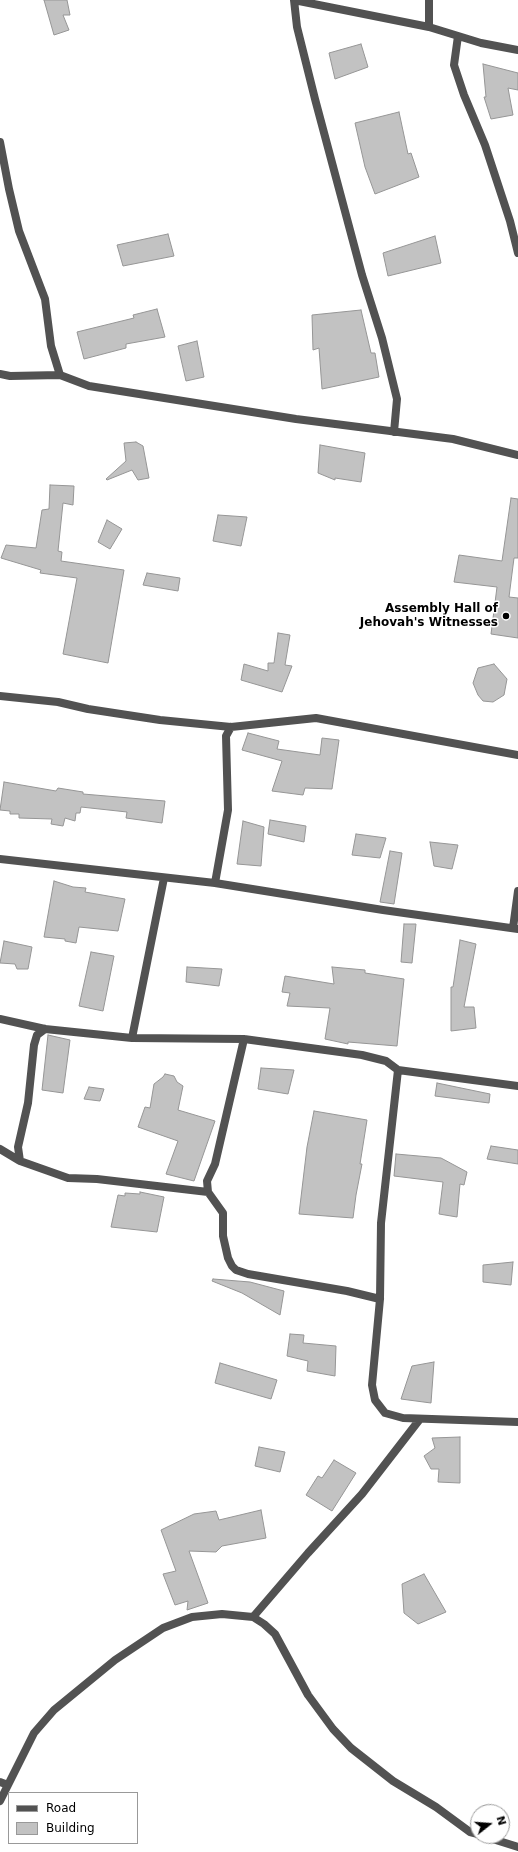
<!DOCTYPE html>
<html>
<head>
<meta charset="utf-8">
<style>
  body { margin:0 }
  #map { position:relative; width:518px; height:1852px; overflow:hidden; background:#fff; font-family:"DejaVu Sans",sans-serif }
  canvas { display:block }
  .legend { position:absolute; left:8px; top:1792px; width:130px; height:52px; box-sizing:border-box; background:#fff; border:1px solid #999; margin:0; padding:5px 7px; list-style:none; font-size:12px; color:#000 }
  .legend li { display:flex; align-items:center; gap:8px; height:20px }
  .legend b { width:20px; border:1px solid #999 }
  .north { position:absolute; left:470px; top:1804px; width:40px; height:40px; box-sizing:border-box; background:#fff; border:1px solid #999; border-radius:50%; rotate:73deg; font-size:11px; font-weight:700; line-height:16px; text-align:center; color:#000 }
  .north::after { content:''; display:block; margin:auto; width:14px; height:18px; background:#000; clip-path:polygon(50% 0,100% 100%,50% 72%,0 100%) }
</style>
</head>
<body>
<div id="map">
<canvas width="518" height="1852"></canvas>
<ul class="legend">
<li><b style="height:5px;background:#525252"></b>Road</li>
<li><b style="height:11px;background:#c2c2c2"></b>Building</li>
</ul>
<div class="north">N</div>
</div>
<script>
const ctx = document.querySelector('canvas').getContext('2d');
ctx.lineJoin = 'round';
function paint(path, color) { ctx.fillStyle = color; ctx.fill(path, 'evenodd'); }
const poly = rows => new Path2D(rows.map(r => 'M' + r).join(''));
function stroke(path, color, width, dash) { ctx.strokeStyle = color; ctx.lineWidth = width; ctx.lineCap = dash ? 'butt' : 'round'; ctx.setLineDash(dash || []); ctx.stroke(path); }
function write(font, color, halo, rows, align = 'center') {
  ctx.font = font + ' "DejaVu Sans",sans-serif'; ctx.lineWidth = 3; ctx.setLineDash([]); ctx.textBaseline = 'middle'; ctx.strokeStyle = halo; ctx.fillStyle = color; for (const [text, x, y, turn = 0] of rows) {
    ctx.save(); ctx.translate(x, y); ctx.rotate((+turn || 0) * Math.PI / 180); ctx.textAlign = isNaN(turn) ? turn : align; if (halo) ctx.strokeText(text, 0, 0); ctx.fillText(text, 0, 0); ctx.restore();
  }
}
const building = poly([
  [44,0,67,0,70,15,63,15,69,30,54,35,44,0],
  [361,44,368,67,335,79,329,53,361,44],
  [483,64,518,73,518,90,508,88,513,115,491,119,484,97,486,97,483,64],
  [399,112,408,154,411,153,419,177,375,194,365,167,355,123,399,112],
  [168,234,174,256,123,266,117,245,168,234],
  [435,236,441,263,388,276,383,253,435,236],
  [157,309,165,337,126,344,126,348,84,359,77,332,134,318,133,315,157,309],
  [361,310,371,353,375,353,379,377,322,389,319,348,313,350,312,315,361,310],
  [197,341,204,377,186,381,178,346,197,341],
  [136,442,143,446,149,478,138,480,132,470,107,480,106,479,126,461,124,443,136,442],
  [320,445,365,453,361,482,335,478,335,480,318,473,320,445],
  [50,485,74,486,73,505,63,503,58,551,62,552,61,561,124,570,108,663,63,654,77,578,40,573,41,570,1,558,6,545,36,548,42,510,49,509,50,485],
  [511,498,518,499,518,558,514,558,509,597,518,598,518,638,491,634,497,587,454,582,459,555,502,561,511,498],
  [218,515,247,517,241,546,213,541,218,515],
  [107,520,122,529,110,549,98,542,107,520],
  [147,573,180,578,178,591,143,585,147,573],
  [278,633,290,635,285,665,292,666,282,692,241,680,244,664,268,671,268,663,274,663,278,633],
  [494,664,507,679,504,695,493,702,483,701,478,695,473,683,478,668,494,664],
  [248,733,279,741,277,749,320,755,322,738,339,740,332,789,305,788,303,795,272,791,282,761,242,750,248,733],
  [4,782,56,791,58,788,83,792,83,794,165,801,162,823,126,818,127,812,81,807,80,813,76,813,75,821,65,818,63,826,51,824,52,819,19,818,19,814,10,814,10,811,0,810,4,782],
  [270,820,306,826,304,842,268,834,270,820],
  [243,821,264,827,261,866,237,864,243,821],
  [356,834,386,838,380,858,352,855,356,834],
  [430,842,458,845,452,869,434,866,430,842],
  [390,851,402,853,394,904,380,902,390,851],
  [54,881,73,887,86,888,85,892,125,899,118,931,79,927,76,943,65,941,65,939,44,937,54,881],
  [404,924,416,924,412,963,401,962,404,924],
  [460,940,476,944,464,1007,474,1007,476,1028,451,1031,451,987,453,987,460,940],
  [4,941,32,947,28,969,17,969,15,964,0,963,4,941],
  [91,952,114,956,103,1011,79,1006,91,952],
  [187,967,222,969,219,986,186,982,187,967],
  [332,967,365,970,365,973,404,979,397,1046,348,1042,348,1044,325,1039,330,1008,287,1006,290,993,282,992,285,976,334,984,332,967],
  [48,1035,70,1040,63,1093,42,1090,48,1035],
  [261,1068,294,1070,288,1094,258,1089,261,1068],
  [165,1074,174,1076,177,1082,183,1086,178,1110,215,1121,194,1181,166,1174,178,1141,138,1127,145,1107,150,1108,154,1084,163,1077,165,1074],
  [437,1083,490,1094,489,1103,435,1096,437,1083],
  [89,1087,104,1089,100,1101,84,1099,89,1087],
  [314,1111,367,1120,360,1164,362,1164,356,1195,353,1218,299,1214,307,1147,314,1111],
  [491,1146,518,1150,518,1164,487,1159,491,1146],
  [396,1154,441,1158,467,1172,464,1185,460,1184,457,1217,439,1214,443,1182,394,1176,396,1154],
  [140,1192,164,1197,157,1232,111,1227,118,1195,125,1196,125,1193,140,1194,140,1192],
  [513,1262,511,1285,483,1282,483,1265,513,1262],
  [213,1279,250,1282,284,1291,280,1315,242,1293,212,1281,213,1279],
  [290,1334,304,1335,303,1343,336,1346,335,1376,307,1371,308,1361,287,1356,290,1334],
  [434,1362,431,1403,401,1399,412,1366,434,1362],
  [220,1363,277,1380,271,1399,215,1383,220,1363],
  [460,1437,460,1483,438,1482,439,1469,431,1469,424,1456,435,1448,432,1438,460,1437],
  [259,1447,285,1452,280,1472,255,1466,259,1447],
  [334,1460,356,1473,332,1511,306,1495,318,1476,322,1478,334,1460],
  [261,1510,266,1538,222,1546,216,1552,189,1551,208,1603,187,1610,188,1601,175,1605,163,1574,176,1571,161,1530,194,1514,216,1511,219,1520,261,1510],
  [424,1574,446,1612,418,1624,404,1613,402,1584,424,1574]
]);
paint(building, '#c2c2c2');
stroke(building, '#969696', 1);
stroke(poly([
  [294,0,297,27,315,99,362,275,382,338,397,399,394,432],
  [294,0,429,27,481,43,518,50],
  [429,27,429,0],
  [458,36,454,65,464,95,485,145,510,221,518,253],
  [0,142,9,189,19,231,45,299,51,346,60,375],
  [0,374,10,376,60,375,89,386,296,419,453,439,518,455],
  [0,696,58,702,88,709,160,720,231,727,316,718,518,755],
  [0,859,215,883,383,910,518,929],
  [215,883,228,810,226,736,231,727],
  [513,928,518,891],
  [0,1019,45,1029,132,1038,244,1039,362,1055,386,1061,398,1070,518,1086],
  [45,1029,37,1035,34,1045,28,1103,18,1147,20,1161,68,1178,97,1179,208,1192],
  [132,1038,164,878],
  [244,1039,215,1164,207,1181,208,1192,223,1213,223,1236,228,1258,232,1266,236,1270,248,1274,347,1291,380,1299],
  [398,1070,381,1223,380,1299,372,1385,375,1400,385,1413,403,1418,518,1422],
  [0,1149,20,1161],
  [253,1617,308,1553,362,1494,420,1419],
  [0,1782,8,1785],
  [0,1801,34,1733,54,1710,115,1660,163,1628,192,1617,222,1614,253,1617,264,1624,275,1634,308,1695,333,1729,351,1748,393,1781,436,1807,470,1832,478,1834],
  [483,1836,518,1847]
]), '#525252', 8);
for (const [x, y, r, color] of [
  [506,616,4,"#000"]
]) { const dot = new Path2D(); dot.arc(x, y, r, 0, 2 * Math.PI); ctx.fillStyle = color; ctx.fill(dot); stroke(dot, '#fff', 1.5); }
write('bold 12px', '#000', '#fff', [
  ["Assembly Hall of",498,609],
  ["Jehovah's Witnesses",498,623]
], 'right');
</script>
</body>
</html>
